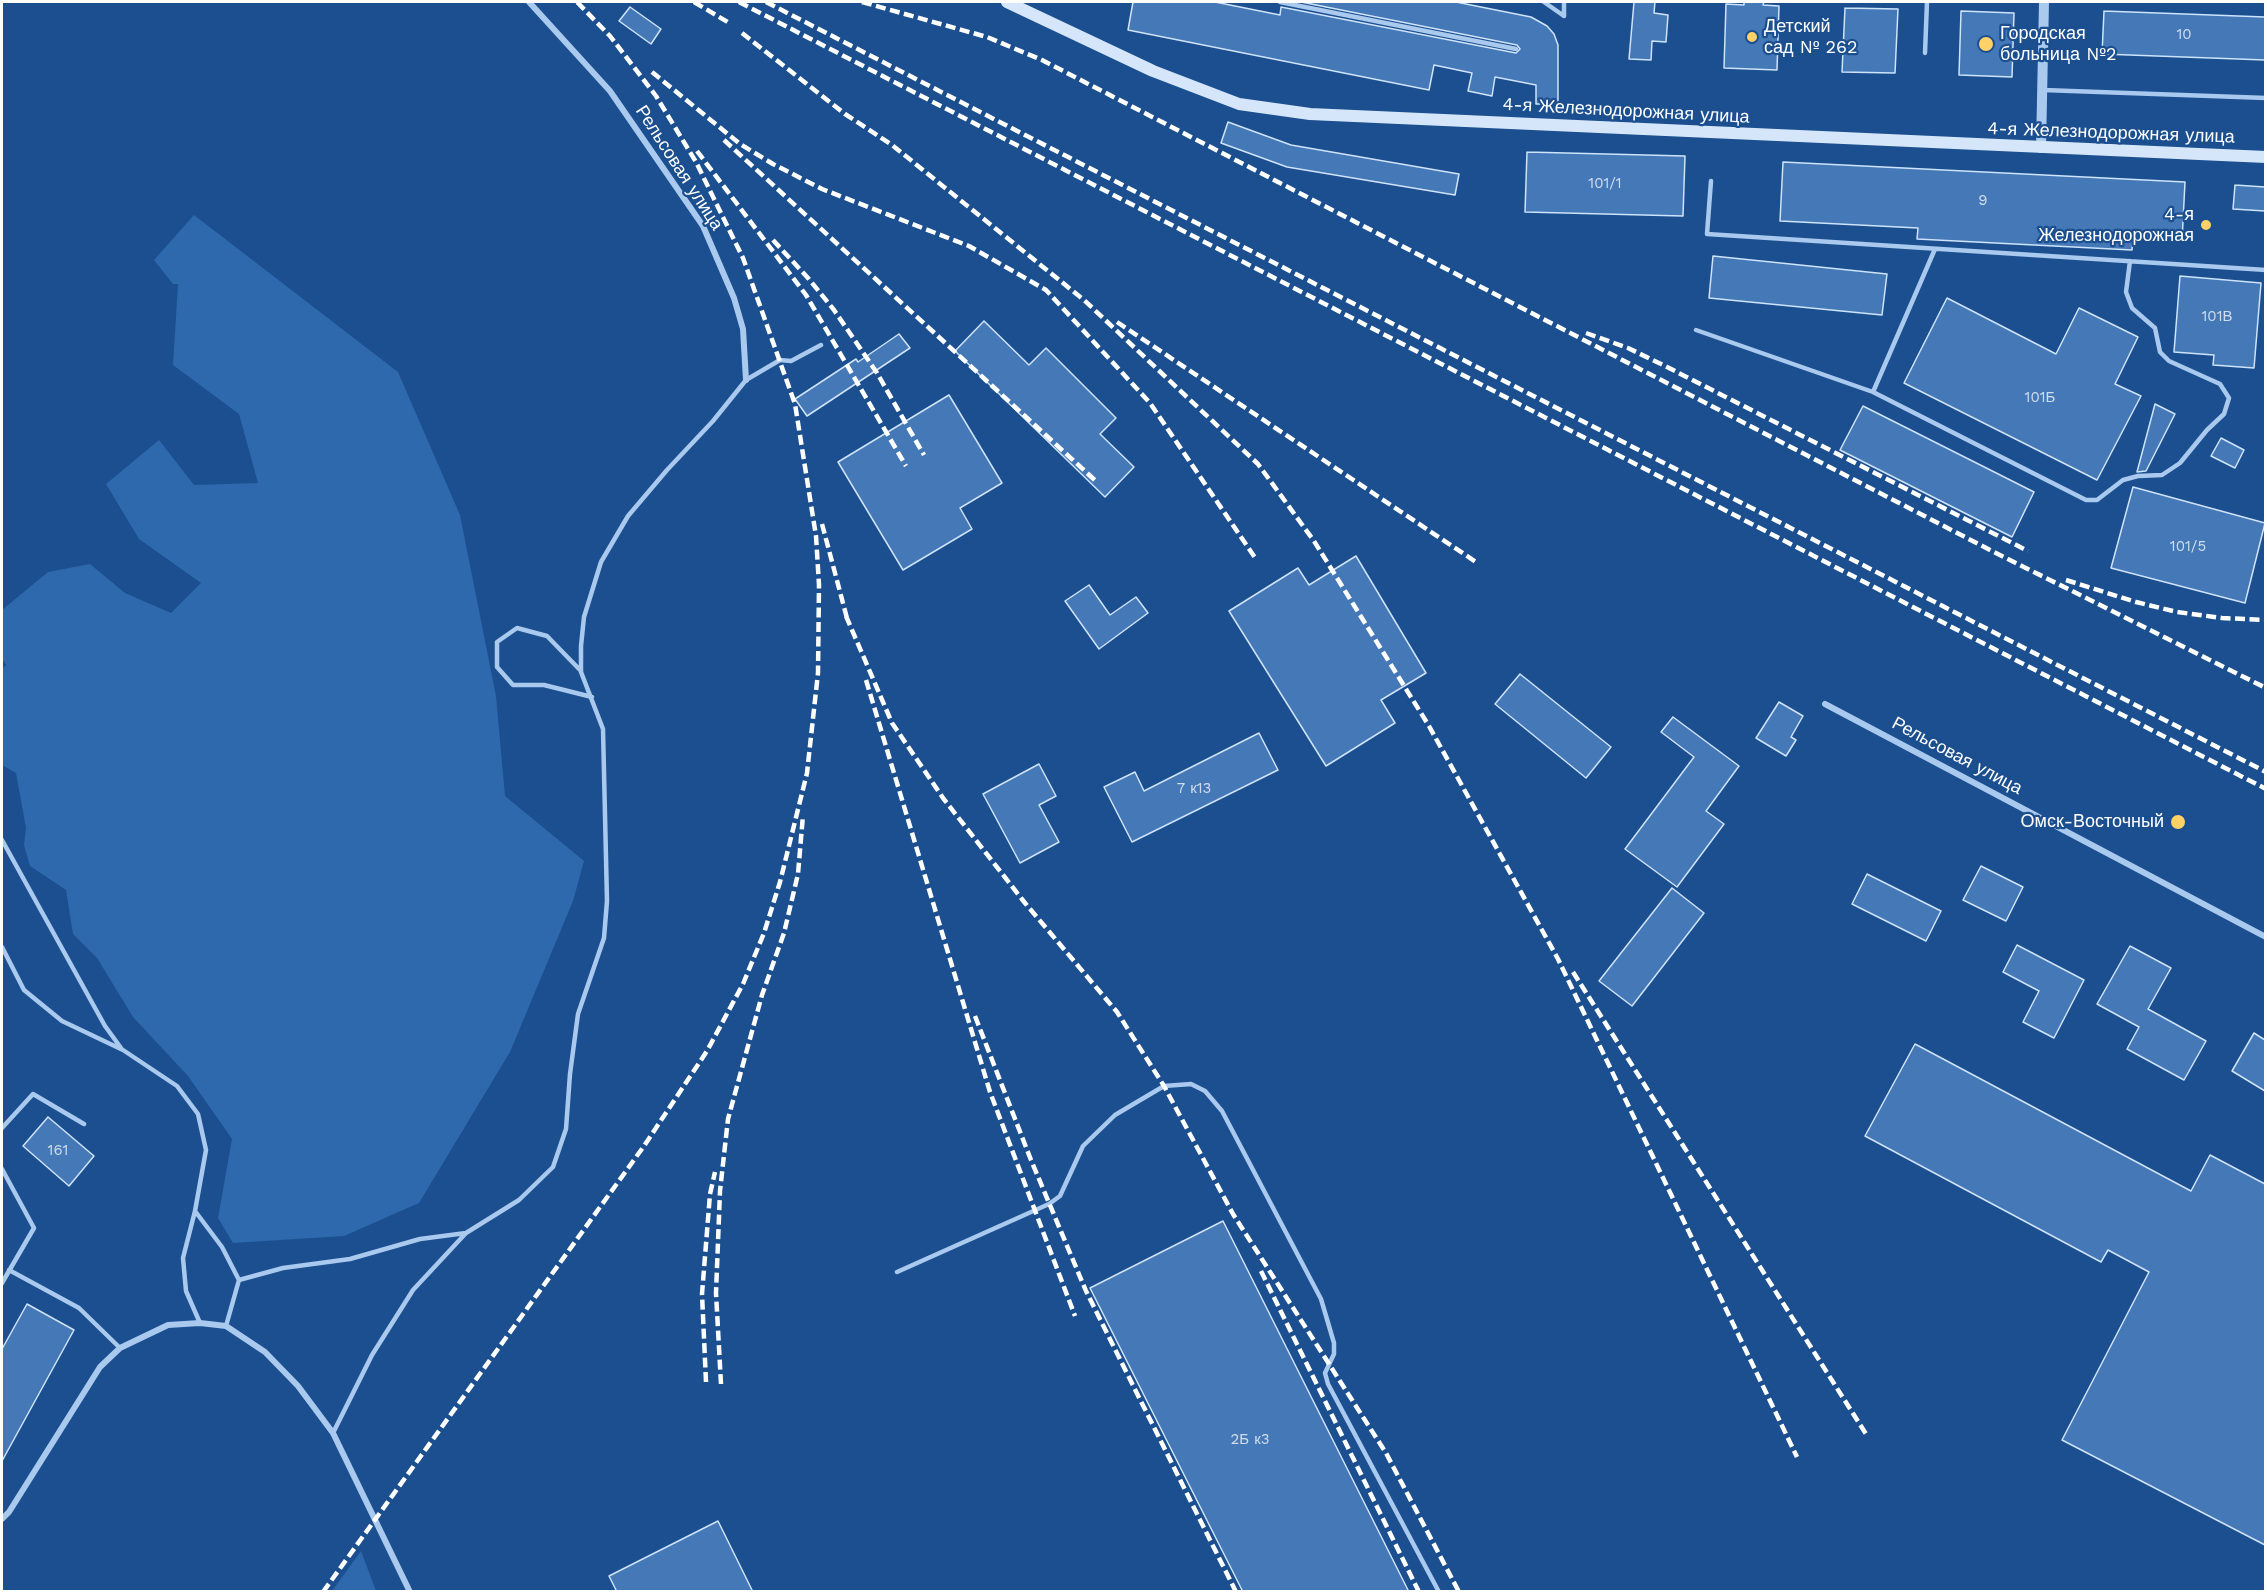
<!DOCTYPE html>
<html>
<head>
<meta charset="utf-8">
<style>
  body { margin:0 }
  #map { position:relative; width:2267px; height:1593px; overflow:hidden; background:#1b4f8f; font-family:"Work Sans",sans-serif }
  canvas { display:block }
  .frame { position:absolute; inset:0; border:3px solid #fff; pointer-events:none }
</style>
</head>
<body>
<div id="map">
<canvas width="2267" height="1593"></canvas>
<div class="frame"></div>
</div>
<script>
const ctx = document.querySelector('canvas').getContext('2d');
ctx.lineJoin = 'round';
function paint(path, color) { ctx.fillStyle = color; ctx.fill(path, 'evenodd'); }
const poly = rows => new Path2D(rows.map(r => 'M' + r).join(''));
function stroke(path, color, width, dash) { ctx.strokeStyle = color; ctx.lineWidth = width; ctx.lineCap = dash ? 'butt' : 'round'; ctx.setLineDash(dash || []); ctx.stroke(path); }
function write(font, color, halo, rows, align = 'center') {
  ctx.font = font + ' "Work Sans",sans-serif'; ctx.lineWidth = 4.5; ctx.setLineDash([]); ctx.textBaseline = 'middle'; ctx.strokeStyle = halo; ctx.fillStyle = color; for (const [text, x, y, turn = 0] of rows) {
    ctx.save(); ctx.translate(x, y); ctx.rotate((+turn || 0) * Math.PI / 180); ctx.textAlign = isNaN(turn) ? turn : align; if (halo) ctx.strokeText(text, 0, 0); ctx.fillText(text, 0, 0); ctx.restore();
  }
}
paint(poly([
  [194,215,398,372,460,515,496,696,505,796,584,861,573,901,510,1052,419,1203,344,1236,233,1243,218,1218,232,1139,188,1076,133,1017,97,958,73,934,66,890,30,866,24,845,26,828,16,773,2,765,2,669,6,665,2,658,2,610,48,572,90,564,125,593,171,613,201,583,139,539,106,484,159,440,194,485,258,483,239,414,173,365,178,284,173,284,154,260],
  [361,1551,376,1591,332,1591]
]), '#2e69ad');
const building = poly([
  [1133,2,1215,2,1280,15,1281,7,1516,53,1520,49,1517,45,1301,2,1456,2,1531,17,1547,26,1554,34,1558,45,1558,104,1536,104,1536,85,1495,77,1492,96,1468,91,1472,73,1434,65,1429,90,1128,30,1133,2],
  [1634,2,1655,2,1654,13,1668,15,1666,42,1652,41,1651,60,1629,59,1634,2],
  [1744,2,1764,2,1763,5,1779,6,1777,70,1724,68,1726,4,1744,5,1744,2],
  [630,7,661,29,651,44,619,21,630,7],
  [1845,8,1898,9,1895,73,1842,72,1845,8],
  [1961,11,2014,13,2012,77,1959,75,1961,11],
  [2104,11,2265,17,2265,60,2102,54,2104,11],
  [1228,122,1291,145,1459,174,1455,195,1287,167,1221,143,1228,122],
  [1527,152,1685,156,1683,216,1525,212,1527,152],
  [1783,162,2185,182,2182,241,2133,239,2132,250,1917,239,1918,228,1780,221,1783,162],
  [2235,185,2265,187,2265,211,2233,209,2235,185],
  [1713,256,1887,274,1882,315,1709,298,1713,256],
  [2180,276,2261,283,2254,368,2213,365,2214,355,2174,352,2180,276],
  [1947,298,2056,354,2079,308,2138,337,2115,384,2141,396,2097,480,1904,383,1947,298],
  [984,321,1029,365,1046,348,1116,418,1100,434,1134,467,1105,497,955,351,984,321],
  [899,334,910,348,807,416,795,399,856,359,858,362,899,334],
  [949,395,1002,483,960,508,972,529,903,570,838,462,949,395],
  [2155,404,2175,414,2146,471,2137,472,2155,404],
  [1863,406,2034,492,2012,537,1840,450,1863,406],
  [2221,438,2244,450,2235,468,2211,456,2221,438],
  [2133,487,2265,523,2245,603,2111,568,2133,487],
  [1356,556,1426,673,1381,700,1395,723,1326,766,1229,611,1298,568,1309,585,1356,556],
  [1089,585,1110,615,1136,597,1148,613,1099,649,1065,601,1089,585],
  [1520,674,1611,747,1586,778,1495,704,1520,674],
  [1779,702,1803,716,1791,737,1796,740,1786,756,1756,738,1779,702],
  [1673,717,1739,766,1706,811,1724,824,1677,887,1625,849,1694,757,1661,732,1673,717],
  [1259,733,1278,770,1132,842,1104,787,1135,772,1144,791,1259,733],
  [1039,764,1056,796,1039,805,1059,842,1020,863,983,794,1039,764],
  [1981,866,2023,887,2006,921,1963,900,1981,866],
  [1867,874,1941,911,1926,941,1852,904,1867,874],
  [1672,888,1704,913,1632,1006,1599,981,1672,888],
  [2017,945,2084,980,2054,1038,2023,1022,2039,991,2003,972,2017,945],
  [2130,946,2171,968,2148,1009,2206,1041,2184,1080,2127,1049,2139,1027,2097,1004,2130,946],
  [2254,1033,2265,1040,2265,1091,2232,1071,2254,1033],
  [1915,1044,2191,1191,2210,1155,2265,1184,2265,1545,2062,1440,2149,1272,2108,1250,2101,1262,1865,1136,1915,1044],
  [48,1117,94,1156,69,1186,23,1146,48,1117],
  [1223,1221,1409,1592,1243,1592,1090,1288,1223,1221],
  [27,1304,74,1330,2,1461,2,1349,27,1304],
  [718,1521,753,1592,617,1592,609,1576,718,1521]
]);
paint(building, '#4478b7');
stroke(building, '#cfe3fa', 1.5);
stroke(poly([
  [1280,2,1516,49],
  [1544,2,1564,16],
  [1564,16,1564,2],
  [1925,53,1927,2],
  [2043,90,2266,98],
  [1711,181,1707,234,2266,270],
  [1696,330,1873,392,2086,500,2097,500,2123,480,2138,476,2162,475,2180,463,2207,430,2224,414,2229,398,2220,384,2169,361,2160,352,2155,328,2132,308,2126,292,2130,261],
  [1873,392,1935,249],
  [581,671,547,636,517,628,497,642,497,667,513,685,544,685,592,697],
  [2,840,105,1026,121,1048],
  [2,947,24,990,62,1021,123,1050,177,1086,198,1114,206,1150,195,1211,222,1247,239,1280,226,1326],
  [2,1128,33,1094,84,1124],
  [2,1169,34,1228,2,1283],
  [195,1211,183,1258,186,1291,200,1323],
  [9,1270,79,1308,120,1348],
  [897,1272,1049,1204,1060,1196,1083,1146,1115,1115,1164,1086,1191,1084,1205,1091,1222,1111,1321,1299,1334,1343,1334,1354,1325,1373,1328,1384,1439,1592],
  [239,1280,283,1268,350,1259,420,1239,466,1233,519,1200,553,1167,566,1129,570,1074,578,1014,604,938,607,901,603,729,581,672,581,646,584,617,601,562,628,516,667,470,713,421,746,380,780,360,791,361,821,345],
  [333,1433,372,1355,413,1290,466,1233]
]), '#a9c9ee', 4.5);
stroke(poly([
  [529,2,610,91,703,226,734,298,743,329,746,380],
  [1825,704,2266,937],
  [2,1519,9,1512,100,1367,120,1348,168,1325,200,1323,226,1326,265,1352,298,1386,333,1433,410,1592]
]), '#a9c9ee', 6);
stroke(poly([
  [2041,148,2044,2]
]), '#a9c9ee', 10);
stroke(poly([
  [1007,2,1153,71,1239,104,1310,114,2266,157]
]), '#d6e6fa', 12);
stroke(poly([
  [694,2,731,24],
  [739,2,2266,789],
  [766,2,2266,772],
  [862,2,987,37,1042,60,1994,552,2266,688],
  [742,33,845,114,892,145,1084,300,1258,464,1314,541,1429,726,1558,959,1797,1457],
  [652,72,740,144,773,164,822,189,969,246,1046,290,1150,403,1256,559],
  [724,140,1098,483],
  [697,151,806,295,906,466],
  [773,240,808,278,834,310,877,373,924,455],
  [1117,322,1476,562],
  [1586,333,1628,348,1665,366,2028,551],
  [822,524,848,622],
  [2066,580,2136,602,2177,612,2222,618,2266,620],
  [846,616,892,723,943,798,1025,903,1117,1012,1164,1086,1233,1214,1386,1453,1459,1592],
  [866,680,990,1092,1075,1316],
  [1573,972,1866,1434],
  [975,1016,1031,1160,1086,1291,1236,1592],
  [1261,1271,1419,1592],
  [706,1382,702,1294,710,1194,715,1172],
  [721,1384,716,1293,720,1191,728,1119,762,995,784,933,798,874,803,815],
  [323,1592,644,1146,707,1051,743,984,764,933,780,882,807,773,818,673,819,585,816,536,795,404,743,258,696,162,656,96,610,36,577,2]
]), '#fff', 4.5, [10, 4.5]);
for (const [x, y, r, color] of [
  [1752,37,6,"#ffd166"],
  [1986,44,8,"#ffd166"],
  [2206,225,6,"#ffd166"],
  [2178,822,8,"#ffd166"]
]) { const dot = new Path2D(); dot.arc(x, y, r, 0, 2 * Math.PI); ctx.fillStyle = color; ctx.fill(dot); stroke(dot, '#1b4f8f', 2); }
write('15px', '#d0dded', null, [
  ["10",2184,35],
  ["101/1",1605,184],
  ["9",1983,201],
  ["101В",2217,317],
  ["101Б",2040,398],
  ["101/5",2188,547],
  ["7 к13",1194,789],
  ["161",58,1151],
  ["2Б к3",1250,1440]
]);
write('18px', '#fff', '#1b4f8f', [
  ["Детский",1764,27],
  ["сад № 262",1764,48],
  ["Городская",2000,34],
  ["больница №2",2000,55],
  ["4-я",2194,215,"right"],
  ["Железнодорожная",2194,236,"right"],
  ["Омск-Восточный",2164,822,"right"]
], 'left');
write('18px', '#fff', '#1b4f8f', [
  ["4-я Железнодорожная улица",1626,111,3],
  ["4-я Железнодорожная улица",2111,133,2],
  ["Рельсовая улица",679,168,57],
  ["Рельсовая улица",1957,756,28]
]);
</script>
</body>
</html>
